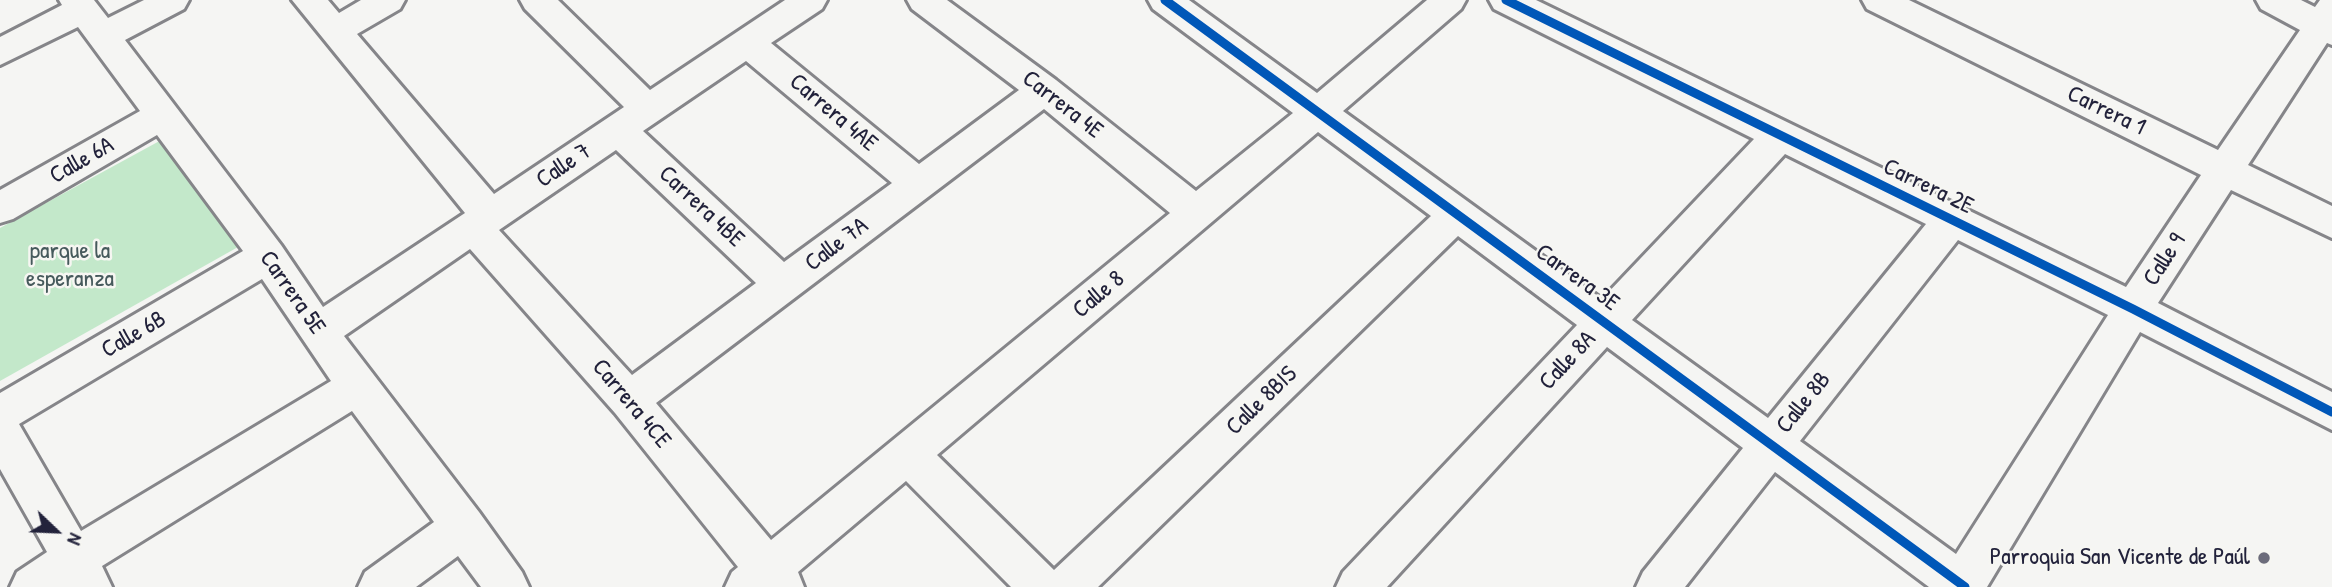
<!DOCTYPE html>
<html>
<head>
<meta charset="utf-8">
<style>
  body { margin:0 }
  #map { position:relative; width:2332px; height:587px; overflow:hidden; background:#f5f5f3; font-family:"Patrick Hand",sans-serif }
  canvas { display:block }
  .north { position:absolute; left:21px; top:496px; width:70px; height:70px; -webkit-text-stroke:5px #f6f6f2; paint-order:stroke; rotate:113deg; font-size:19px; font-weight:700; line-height:28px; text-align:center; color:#22223b }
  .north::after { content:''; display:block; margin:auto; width:24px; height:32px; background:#22223b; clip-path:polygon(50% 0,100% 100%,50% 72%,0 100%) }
</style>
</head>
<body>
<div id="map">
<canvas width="2332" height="587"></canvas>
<div class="north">N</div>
</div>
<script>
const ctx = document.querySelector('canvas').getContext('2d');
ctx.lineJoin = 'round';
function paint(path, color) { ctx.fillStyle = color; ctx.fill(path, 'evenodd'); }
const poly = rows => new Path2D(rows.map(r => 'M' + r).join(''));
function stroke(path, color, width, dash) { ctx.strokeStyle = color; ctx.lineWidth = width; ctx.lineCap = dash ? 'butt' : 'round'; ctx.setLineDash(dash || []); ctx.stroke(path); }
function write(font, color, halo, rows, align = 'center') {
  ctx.font = font + ' "Patrick Hand",sans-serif'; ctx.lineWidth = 5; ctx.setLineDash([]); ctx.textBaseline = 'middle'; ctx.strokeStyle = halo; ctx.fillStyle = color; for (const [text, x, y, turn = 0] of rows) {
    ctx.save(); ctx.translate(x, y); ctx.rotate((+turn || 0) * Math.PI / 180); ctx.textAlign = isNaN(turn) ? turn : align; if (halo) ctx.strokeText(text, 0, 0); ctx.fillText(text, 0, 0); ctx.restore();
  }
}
paint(poly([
  [176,132,254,238,0,381,0,228]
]), '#c3e8ca');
const minor = poly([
  [59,0,94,0,108,18,144,0,189,0,184,9,125,40,281,245,323,307,465,213,292,0,328,0,339,13,361,0,405,0,400,9,357,34,494,194,624,107,525,9,520,0,558,0,650,90,785,0,827,0,822,9,771,43,919,164,1019,90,912,9,907,0,947,0,1056,80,1196,191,1293,113,1153,9,1148,0,1189,0,1317,93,1427,0,1466,0,1461,9,1343,111,1602,299,1754,139,1494,9,1489,0,1536,0,2126,287,2201,175,1867,9,1862,0,1909,0,2218,150,2300,30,2261,9,2256,0,2301,0,2315,7,2320,0,2332,0,2332,45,2327,43,2248,165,2332,206,2332,238,2231,190,2158,303,2332,392,2332,430,2140,332,1987,587,1929,587,1775,472,1685,587,1636,587,1643,572,1743,448,1607,347,1387,587,1336,587,1343,572,1577,325,1458,236,1098,587,1011,587,906,481,798,572,804,587,725,587,732,572,738,567,615,413,470,249,344,336,479,512,522,572,529,587,481,587,458,556,416,587,358,587,365,572,434,522,352,411,102,566,112,587,10,587,17,572,47,552,0,469,0,393,243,251,157,135,13,219,0,223,0,190,140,111,78,27,0,65,0,37,62,5,59,0],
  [746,61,892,183,784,262,643,131,746,61],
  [1044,109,1170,213,771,540,656,403,1044,109],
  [1318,132,1431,216,1054,570,937,455,1318,132],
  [616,150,756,283,632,375,499,230,616,150],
  [1785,154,1926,224,1768,418,1632,320,1785,154],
  [1958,240,2108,315,1956,554,1800,441,1958,240],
  [262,279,331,381,81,531,19,424,262,279]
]);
stroke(minor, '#858589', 6);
paint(minor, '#f5f5f3');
stroke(poly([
  [1165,0,1965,587],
  [1506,0,2133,309,2332,412]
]), '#0057b8', 9);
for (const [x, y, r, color] of [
  [2264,558,7,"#6c6c7b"]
]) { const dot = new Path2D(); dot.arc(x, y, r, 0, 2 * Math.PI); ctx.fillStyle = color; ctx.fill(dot); stroke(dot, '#f6f6f2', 2.5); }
write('24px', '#22223b', '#f6f6f2', [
  ["Carrera 4E",1062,105,38],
  ["Carrera 1",2106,111,26],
  ["Carrera 4AE",833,113,40],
  ["Calle 6A",82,161,-30],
  ["Calle 7",564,166,-34],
  ["Carrera 2E",1928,187,26],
  ["Carrera 4BE",701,207,43],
  ["Calle 7A",837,245,-37],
  ["Calle 9",2165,260,-57],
  ["Carrera 3E",1577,278,36],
  ["Carrera 5E",292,293,55],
  ["Calle 8",1099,295,-40],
  ["Calle 6B",134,335,-30],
  ["Calle 8A",1568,361,-47],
  ["Calle 8BIS",1262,401,-44],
  ["Calle 8B",1804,403,-51],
  ["Carrera 4CE",631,404,50]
]);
write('24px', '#465a5c', '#f6f6f2', [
  ["parque la",70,252],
  ["esperanza",70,280]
]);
write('24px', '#22223b', '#f6f6f2', [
  ["Parroquia San Vicente de Paúl",2250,558]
], 'right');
</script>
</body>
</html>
